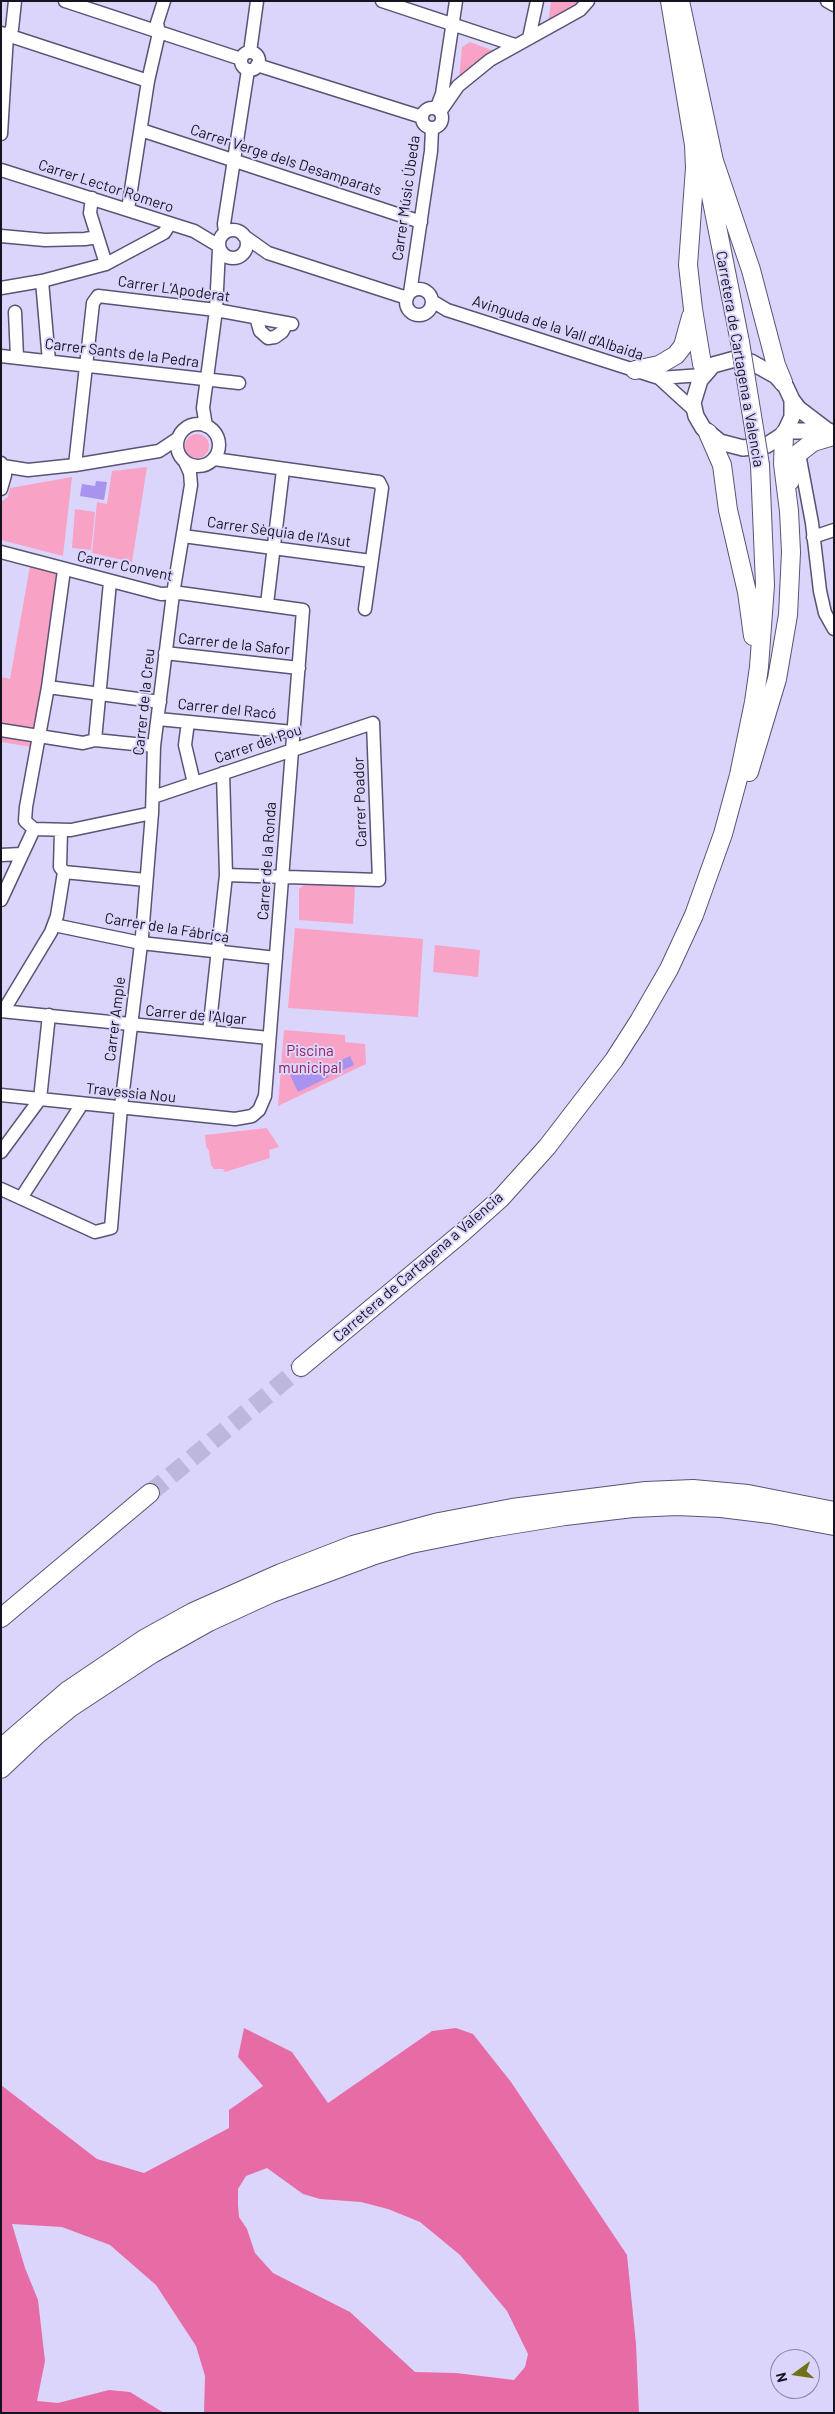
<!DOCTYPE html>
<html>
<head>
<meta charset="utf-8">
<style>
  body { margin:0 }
  #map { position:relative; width:835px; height:2414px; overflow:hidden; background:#dbd5fc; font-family:Barlow,sans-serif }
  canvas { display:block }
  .frame { position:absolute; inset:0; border:2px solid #161321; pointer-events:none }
  .north { position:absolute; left:770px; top:2349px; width:50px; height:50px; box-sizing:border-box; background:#dbd5fc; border:1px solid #8c87a4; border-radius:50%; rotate:256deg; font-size:14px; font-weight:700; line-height:20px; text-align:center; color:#161321 }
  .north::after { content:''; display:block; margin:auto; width:18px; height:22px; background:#6d7219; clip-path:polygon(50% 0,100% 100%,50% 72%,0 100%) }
</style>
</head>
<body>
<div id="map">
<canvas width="835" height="2414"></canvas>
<div class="frame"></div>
<div class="north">N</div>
</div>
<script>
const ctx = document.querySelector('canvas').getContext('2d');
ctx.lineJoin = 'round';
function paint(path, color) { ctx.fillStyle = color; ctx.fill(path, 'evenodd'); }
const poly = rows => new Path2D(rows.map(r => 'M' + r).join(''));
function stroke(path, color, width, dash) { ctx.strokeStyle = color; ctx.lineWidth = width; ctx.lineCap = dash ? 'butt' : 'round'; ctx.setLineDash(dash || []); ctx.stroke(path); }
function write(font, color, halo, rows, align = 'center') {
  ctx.font = font + ' Barlow,sans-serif'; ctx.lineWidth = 4; ctx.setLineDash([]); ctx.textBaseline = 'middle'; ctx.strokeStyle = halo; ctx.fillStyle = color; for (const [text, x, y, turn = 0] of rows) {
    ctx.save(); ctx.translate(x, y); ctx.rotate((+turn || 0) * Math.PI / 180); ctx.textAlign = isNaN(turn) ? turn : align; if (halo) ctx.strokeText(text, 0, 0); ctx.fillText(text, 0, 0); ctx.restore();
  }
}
paint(poly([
  [551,1,581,1,578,7,548,24],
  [470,42,494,51,459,79,462,47],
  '185 446a12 12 0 1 1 24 0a12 12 0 1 1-24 0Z',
  [147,467,132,562,92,553,97,502,107,504,112,471],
  [72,477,63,556,1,540,1,502,8,497,10,488],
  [75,509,95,512,91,550,72,548],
  [30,566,59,574,32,747,1,742,1,677,10,679],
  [306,883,355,886,353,924,299,920,299,889],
  [295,928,423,939,418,1017,288,1008],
  [435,945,480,950,478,977,433,972],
  [284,1030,345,1035,345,1042,365,1044,366,1064,278,1106],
  [267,1128,279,1147,269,1150,270,1158,225,1172,223,1169,214,1169,211,1165,209,1151,206,1146,205,1135]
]), '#f8a2c6');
paint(poly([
  [244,2028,292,2052,328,2103,432,2031,456,2028,473,2034,511,2082,627,2255,636,2344,639,2413,204,2413,205,2376,196,2346,156,2285,110,2245,62,2227,12,2224,25,2268,38,2300,45,2361,37,2401,58,2403,109,2390,130,2392,164,2413,1,2413,1,2085,97,2159,144,2173,229,2128,229,2110,263,2086,238,2057],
  [267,2168,303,2194,320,2199,361,2202,388,2209,420,2222,460,2255,507,2311,528,2354,525,2367,514,2380,456,2373,415,2372,350,2312,273,2273,255,2253,247,2229,239,2217,238,2205,238,2189,246,2176]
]), '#e76ca5');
paint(poly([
  [96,481,107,482,104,500,80,496,82,484,95,486],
  [350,1056,354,1065,337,1073,333,1064],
  [321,1061,329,1077,298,1092,290,1075]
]), '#a894ef');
stroke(poly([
  [150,1493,301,1367]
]), '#bdb8db', 18, [18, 9]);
const minor = poly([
  [65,1,241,59],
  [382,1,515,45],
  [827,1,834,5],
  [1,33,148,81],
  [529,38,537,1],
  [250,52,257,1],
  '241 61a9 9 0 1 1 18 0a9 9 0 1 1-18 0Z',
  [257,65,422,117],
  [437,107,442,94,456,1],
  '422 118a10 10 0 1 1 20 0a10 10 0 1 1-20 0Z',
  [440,112,458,86,490,60,580,10,588,1],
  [141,130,421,222],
  [1,134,7,35,12,29,15,1],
  [1,170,194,231,219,246],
  [92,198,90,213,106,264],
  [128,209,148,81,159,33,157,23,164,1],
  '219 244a14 14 0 1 1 28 0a14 14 0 1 1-28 0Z',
  [225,232,224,224,248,70],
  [1,236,45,240,85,239,97,237],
  [244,236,268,253,407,298],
  [42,281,49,361],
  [1,288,42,281,106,264,164,233,170,224],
  '406 302a13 13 0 1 1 26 0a13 13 0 1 1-26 0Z',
  [410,293,431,151,432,129],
  [432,301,447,310,659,378,702,375],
  [15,312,17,357],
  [256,317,260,331,268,338,275,337,282,332,287,323],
  [1,356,239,383],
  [659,378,694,410],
  '177 445a21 21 0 1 1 42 0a21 21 0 1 1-42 0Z',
  [206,426,203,408,216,310,219,249],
  [214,459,379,482,382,488,365,609],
  [800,459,812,523,820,591,825,613,834,629],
  [1,463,5,475,1,489],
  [75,465,93,303,98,296,216,310,292,324],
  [3,466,28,470,75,465,159,451,177,439],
  [183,536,371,561],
  [813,537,834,530],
  [1,552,161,594,180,593,303,610,265,1096,259,1110,252,1116,235,1119,1,1095],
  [267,604,283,470],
  [165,653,299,668],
  [48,687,160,702],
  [158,719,293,732],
  [188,722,185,745,194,783],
  [1,730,83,743,95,740,154,746],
  [95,740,110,582],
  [153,797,373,723,379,880,226,875],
  [34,829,25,821,26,807,48,687,64,570],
  [61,831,60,867,64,872],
  [1,855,22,854],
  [64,872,146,880],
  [1,900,34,829,71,830,152,813],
  [54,925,141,943,276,958],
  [1,1011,269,1038],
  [6,1011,7,1005,51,932,57,916,64,872],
  [209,1032,226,875,223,773],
  [1,1152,40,1099,49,1015],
  [1,1189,95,1232,111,1228,121,1107,142,936,152,813,154,746,173,594,191,485,190,473,185,462],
  [21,1198,82,1104]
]);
const major = poly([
  [792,400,792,417,784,434,767,445,743,448,720,442,703,428,696,416,693,403,700,380,713,365,735,359,751,362,776,376,786,387,792,400,799,409,828,431],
  [786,431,829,431]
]);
const highway = poly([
  [670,1,694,145,695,168,688,265,693,309,702,364,706,371],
  [680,1,714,161,751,270,776,365,783,382],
  [704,161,740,342],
  [635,370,659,365,676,355,683,346,691,317],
  [708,433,722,465,728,510,747,592,753,636],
  [790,481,791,466,800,452,813,442,834,436],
  [749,772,777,679,788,615,791,552,789,511,783,464,784,434],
  [301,1367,463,1232,501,1198,547,1147,614,1060,639,1021,669,969,694,915,723,834,739,775,754,702,759,667,765,585,760,465],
  [1,1618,150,1493],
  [1,1748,67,1691,144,1639,193,1612,281,1573,353,1545,439,1522,512,1508,646,1491,693,1489,748,1494,834,1511],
  [1,1769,37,1735,70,1708,152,1654,209,1622,272,1593,372,1556,411,1544,491,1528,565,1516,633,1508,677,1506,721,1508,770,1514,834,1526]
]);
stroke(minor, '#5a5374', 15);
stroke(major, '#5a5374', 18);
stroke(highway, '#5a5374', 20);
stroke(minor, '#fff', 12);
stroke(major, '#fff', 15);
stroke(highway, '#fff', 18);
const highwayBridge = poly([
  [740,342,760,465]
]);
stroke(highwayBridge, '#5a5374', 20, []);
stroke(highwayBridge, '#fff', 18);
write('15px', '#161321', '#dbd5fc', [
  ["Carrer Verge dels Desamparats",286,160,18],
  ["Carrer Lector Romero",106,186,18],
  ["Carrer Músic Úbeda",406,198,-82],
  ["Carrer L'Apoderat",174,289,8],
  ["Avinguda de la Vall d'Albaida",558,328,18],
  ["Carrer Sants de la Pedra",122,353,7],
  ["Carretera de Cartagena a Valencia",740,359,80],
  ["Carrer Sèquia de l'Asut",279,532,8],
  ["Carrer Convent",125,566,12],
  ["Carrer de la Safor",234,644,6],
  ["Carrer de la Creu",144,702,-84],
  ["Carrer del Racó",227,709,6],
  ["Carrer del Pou",258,744,-19],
  ["Carrer Poador",360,802,-92],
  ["Carrer de la Ronda",267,861,-86],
  ["Carrer de la Fábrica",167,928,9],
  ["Carrer de l'Algar",196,1015,5],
  ["Carrer Ample",115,1019,-83],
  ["Travessia Nou",131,1093,6],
  ["Carretera de Cartagena a Valencia",418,1267,-41]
]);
write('15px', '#90225c', '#dbd5fc', [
  ["Piscina",310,1051],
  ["municipal",310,1068]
]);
</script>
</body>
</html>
